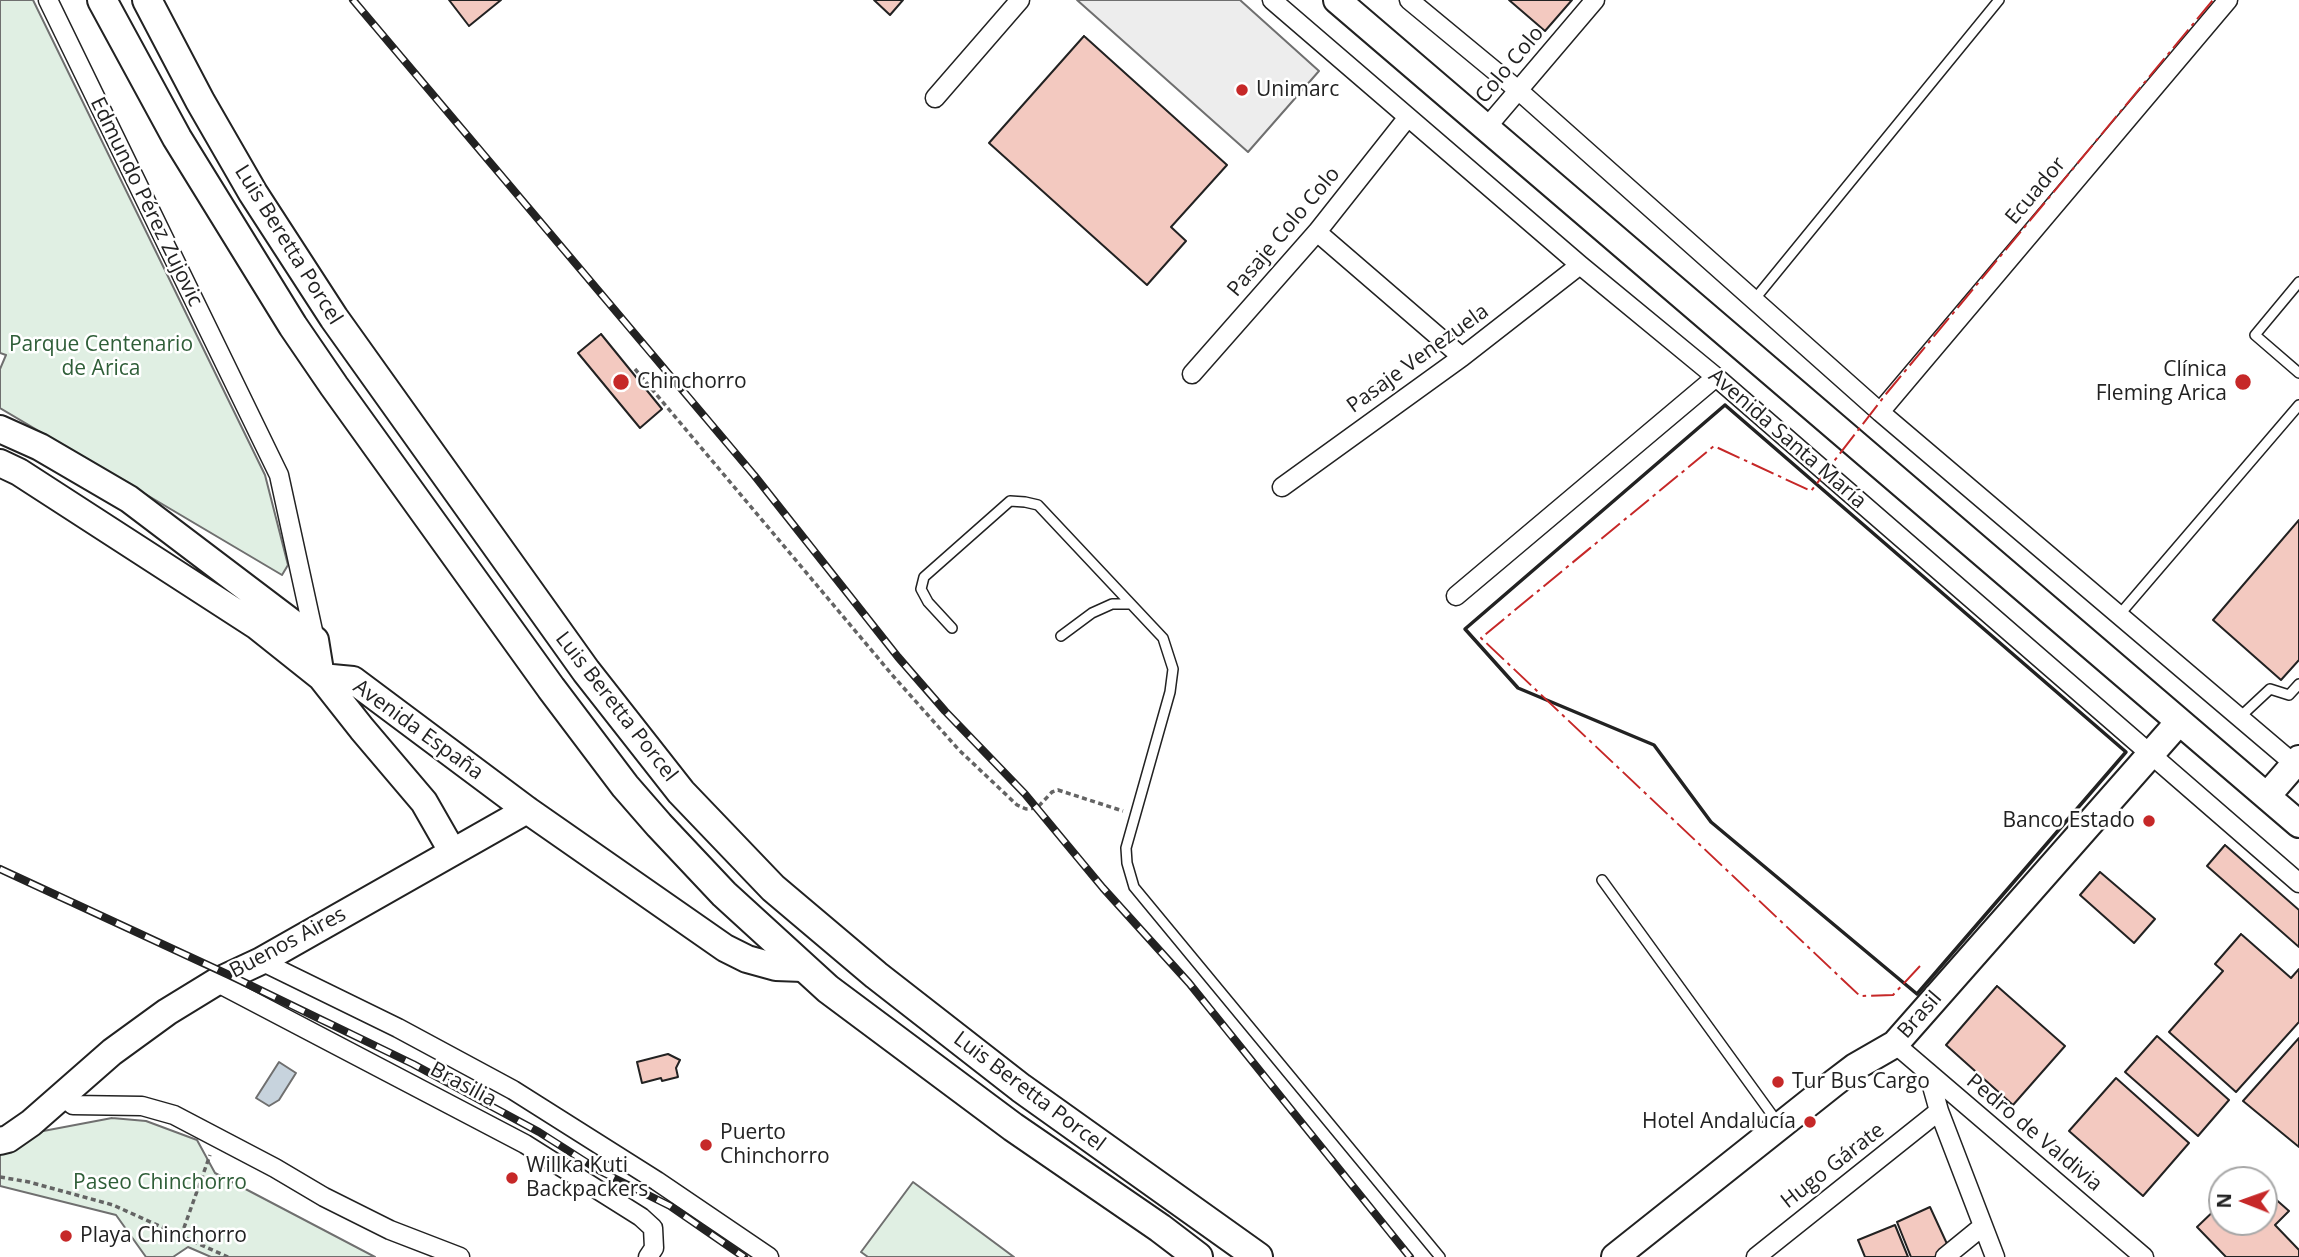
<!DOCTYPE html>
<html>
<head>
<meta charset="utf-8">
<style>
  body { margin:0 }
  #map { position:relative; width:2299px; height:1257px; overflow:hidden; background:#fff; font-family:"Open Sans",sans-serif }
  canvas { display:block }
  .north { position:absolute; left:2208px; top:1166px; width:70px; height:70px; box-sizing:border-box; background:#fff; border:2px solid #a7a7a7; border-radius:50%; rotate:271deg; font-size:19px; font-weight:700; line-height:28px; text-align:center; color:#222 }
  .north::after { content:''; display:block; margin:auto; width:24px; height:32px; background:#c62828; clip-path:polygon(50% 0,100% 100%,50% 72%,0 100%) }
</style>
</head>
<body>
<div id="map">
<canvas width="2299" height="1257"></canvas>
<div class="north">N</div>
</div>
<script>
const ctx = document.querySelector('canvas').getContext('2d');
ctx.lineJoin = 'round';
function paint(path, color) { ctx.fillStyle = color; ctx.fill(path, 'evenodd'); }
const poly = rows => new Path2D(rows.map(r => 'M' + r).join(''));
function stroke(path, color, width, dash) { ctx.strokeStyle = color; ctx.lineWidth = width; ctx.lineCap = dash ? 'butt' : 'round'; ctx.setLineDash(dash || []); ctx.stroke(path); }
function write(font, color, halo, rows, align = 'center') {
  ctx.font = font + ' "Open Sans",sans-serif'; ctx.lineWidth = 5; ctx.setLineDash([]); ctx.textBaseline = 'middle'; ctx.strokeStyle = halo; ctx.fillStyle = color; for (const [text, x, y, turn = 0] of rows) {
    ctx.save(); ctx.translate(x, y); ctx.rotate((+turn || 0) * Math.PI / 180); ctx.textAlign = isNaN(turn) ? turn : align; if (halo) ctx.strokeText(text, 0, 0); ctx.fillText(text, 0, 0); ctx.restore();
  }
}
const green = poly([
  [0,0,33,0,265,475,288,565,282,575,0,408,0,369,6,355,0,353,0,0],
  [112,1118,146,1121,197,1140,215,1173,375,1257,211,1257,188,1247,173,1257,146,1257,116,1215,0,1186,0,1153,38,1132,112,1118],
  [913,1182,1014,1257,868,1257,861,1252,913,1182]
]);
paint(green, '#e0efe3');
stroke(green, '#6f6f6f', 2);
const parking = poly([
  [1077,0,1240,0,1319,71,1248,152,1077,0]
]);
paint(parking, '#ededed');
stroke(parking, '#6f6f6f', 2);
const water = poly([
  [279,1062,296,1073,279,1100,269,1106,256,1098,279,1062]
]);
paint(water, '#c7d3dd');
stroke(water, '#6f6f6f', 2);
const building = poly([
  [449,0,501,0,469,26,449,0],
  [874,0,903,0,890,15,874,0],
  [1509,0,1572,0,1545,31,1509,0],
  [1084,36,1227,165,1171,227,1186,241,1147,285,989,143,1084,36],
  [601,334,662,409,640,428,578,353,601,334],
  [2299,520,2299,660,2281,680,2213,620,2299,520],
  [2225,845,2299,910,2299,947,2207,866,2225,845],
  [2100,872,2155,919,2134,943,2080,895,2100,872],
  [2241,934,2291,978,2299,969,2299,1022,2236,1092,2169,1032,2223,971,2215,964,2241,934],
  [1997,986,2065,1046,2013,1105,1946,1045,1997,986],
  [2157,1036,2229,1100,2198,1136,2125,1072,2157,1036],
  [2299,1038,2299,1147,2243,1101,2299,1038],
  [668,1054,680,1060,676,1068,678,1077,662,1081,661,1078,642,1083,637,1062,668,1054],
  [2116,1078,2189,1143,2143,1196,2069,1131,2116,1078],
  [2264,1189,2289,1211,2275,1225,2299,1250,2299,1257,2226,1257,2197,1227,2222,1203,2222,1222,2264,1222,2264,1189],
  [1930,1207,1948,1246,1935,1257,1911,1257,1897,1222,1930,1207],
  [1895,1225,1908,1257,1865,1257,1858,1240,1895,1225]
]);
paint(building, '#f3c9c0');
stroke(building, '#222', 2);
const lane = poly([
  [2299,282,2255,335,2299,373],
  [1754,300,1999,0],
  [2120,614,2299,405],
  [952,628,928,602,921,589,924,577,1010,501,1025,502,1038,505,1163,638,1173,669,1170,692,1126,848,1127,863,1134,887,1440,1257],
  [1061,636,1092,613,1112,604,1131,604],
  [2240,717,2270,689,2289,695,2299,684],
  [1602,880,1778,1123]
]);
const street = poly([
  [48,0,279,475,315,640],
  [1272,0,1580,265,1716,377,2299,883],
  [1409,0,1518,90,1880,412,2299,768],
  [935,98,1020,0],
  [1487,127,1595,0],
  [1317,232,1462,357],
  [1192,374,1317,232,1408,117],
  [1880,412,2228,0],
  [1282,487,1462,357,1580,265],
  [1456,596,1716,377],
  [261,961,398,1028,513,1090,657,1181,769,1257],
  [216,982,525,1144,641,1217,653,1228,654,1248,648,1257],
  [1895,1044,2144,1257],
  [1928,1072,1939,1111,1995,1257],
  [62,1096,73,1105,142,1106,174,1115,275,1168,324,1197,390,1230,460,1257],
  [1756,1257,1939,1111],
  [1945,1257,1983,1226]
]);
const secondary = poly([
  [1337,0,2299,824],
  [0,429,40,447,129,499,315,640,321,677,362,729,424,802,452,851],
  [0,463,19,472,257,626,321,677,353,680,527,810,725,948,747,959,776,967,803,968],
  [2267,796,2299,759],
  [0,1141,8,1139,31,1123,112,1052,167,1012,216,982,261,961,527,810],
  [1615,1257,1834,1083,1855,1067,1895,1044,2179,722]
]);
const primary = poly([
  [102,0,177,138,293,326,334,386,551,688,625,786,659,825,724,894,828,989,1013,1127,1160,1228,1198,1257],
  [147,0,200,101,253,193,334,318,586,671,681,792,773,888,876,975,1021,1088,1258,1257]
]);
stroke(lane, '#222', 12);
stroke(street, '#222', 21);
stroke(secondary, '#222', 30);
stroke(primary, '#222', 32);
stroke(poly([
  [635,369,894,677,959,750,1017,805,1026,809,1037,808,1052,792,1058,790,1123,811],
  [0,1177,29,1182,113,1205,228,1257],
  [181,1236,210,1155]
]), '#646464', 3.5, [5, 3.5]);
stroke(lane, '#fff', 9);
stroke(street, '#fff', 18);
stroke(secondary, '#fff', 26);
stroke(primary, '#fff', 28);
const rail = poly([
  [353,0,754,475,898,657,945,711,1025,794,1103,888,1189,983,1410,1257],
  [0,869,229,975,413,1064,539,1132,600,1171,670,1206,744,1257]
]);
stroke(rail, '#222', 8);
stroke(rail, '#fff', 5, [16]);
stroke(poly([
  [1725,405,2126,752,1917,994,1711,822,1654,745,1518,688,1465,629,1725,405]
]), '#222', 3.5);
stroke(poly([
  [1920,966,1893,995,1860,996,1481,638,1714,446,1811,491,1886,394,2213,0]
]), '#c62828', 2, [24, 5, 3.5, 5]);
for (const [x, y, r, color] of [
  [1242,90,7,"#c62828"],
  [621,382,9,"#c62828"],
  [2243,382,9,"#c62828"],
  [2149,821,7,"#c62828"],
  [1778,1082,7,"#c62828"],
  [1810,1122,7,"#c62828"],
  [706,1145,7,"#c62828"],
  [512,1178,7,"#c62828"],
  [66,1236,7,"#c62828"]
]) { const dot = new Path2D(); dot.arc(x, y, r, 0, 2 * Math.PI); ctx.fillStyle = color; ctx.fill(dot); stroke(dot, '#fff', 2.5); }
write('21px', '#222', '#fff', [
  ["Colo Colo",1510,65,-50],
  ["Ecuador",2036,191,-50],
  ["Edmundo Pérez Zujovic",146,202,64],
  ["Pasaje Colo Colo",1284,232,-50],
  ["Luis Beretta Porcel",288,245,58],
  ["Pasaje Venezuela",1418,359,-36],
  ["Avenida Santa María",1787,439,41],
  ["Luis Beretta Porcel",616,707,52],
  ["Avenida España",418,730,36],
  ["Buenos Aires",288,943,-28],
  ["Brasil",1920,1015,-49],
  ["Brasilia",463,1085,28],
  ["Luis Beretta Porcel",1029,1092,37],
  ["Pedro de Valdivia",2034,1133,40],
  ["Hugo Gárate",1833,1166,-38]
]);
write('21px', '#222', '#fff', [
  ["Unimarc",1256,90],
  ["Clínica",2227,370,"right"],
  ["Fleming Arica",2227,394,"right"],
  ["Chinchorro",637,382],
  ["Banco Estado",2135,821,"right"],
  ["Tur Bus Cargo",1792,1082],
  ["Hotel Andalucía",1796,1122,"right"],
  ["Puerto",720,1133],
  ["Chinchorro",720,1157],
  ["Willka Kuti",526,1166],
  ["Backpackers",526,1190],
  ["Playa Chinchorro",80,1236]
], 'left');
write('21px', '#2f5e38', '#fff', [
  ["Parque Centenario",101,345],
  ["de Arica",101,369],
  ["Paseo Chinchorro",160,1183]
]);
</script>
</body>
</html>
